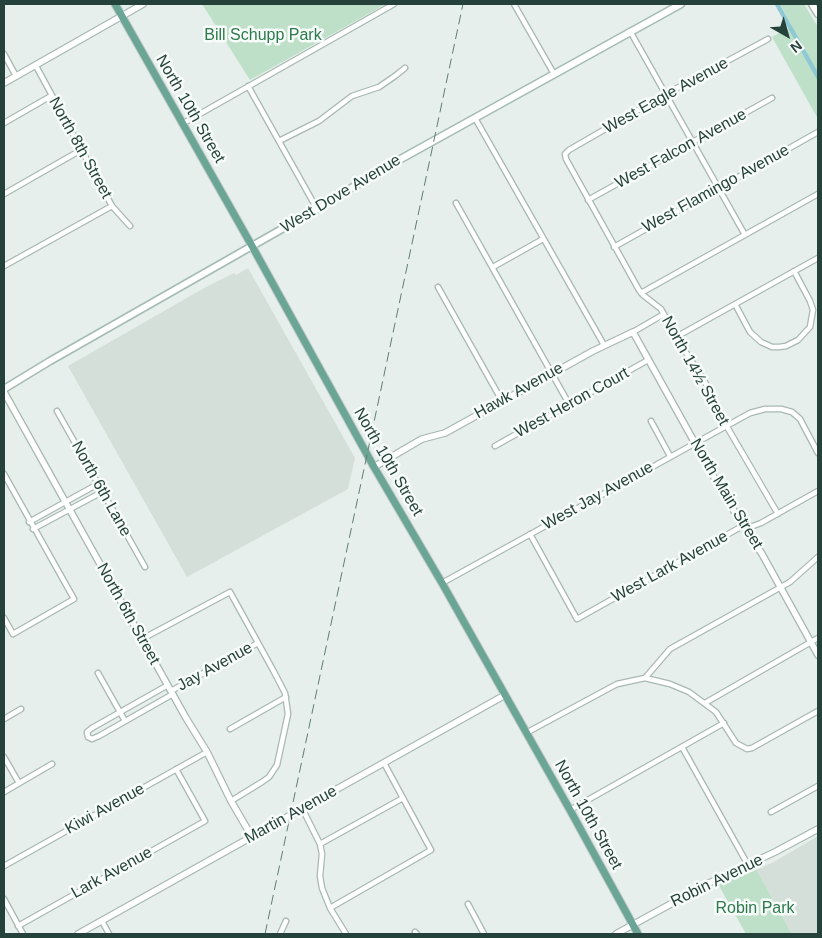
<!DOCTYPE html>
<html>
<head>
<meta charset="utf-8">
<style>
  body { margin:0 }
  #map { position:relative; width:822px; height:938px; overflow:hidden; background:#e6efeb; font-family:Arial,sans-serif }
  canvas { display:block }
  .frame { position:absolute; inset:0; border:5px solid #24423a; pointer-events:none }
  .north { position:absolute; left:762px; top:10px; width:50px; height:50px; -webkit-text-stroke:4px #f7fbf9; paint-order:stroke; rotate:142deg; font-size:14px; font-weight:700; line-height:20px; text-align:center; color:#24423a }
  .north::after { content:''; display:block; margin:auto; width:18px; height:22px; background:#24423a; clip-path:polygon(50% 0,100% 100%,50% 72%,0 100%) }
</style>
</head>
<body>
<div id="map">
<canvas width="822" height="938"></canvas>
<div class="frame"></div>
<div class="north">N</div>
</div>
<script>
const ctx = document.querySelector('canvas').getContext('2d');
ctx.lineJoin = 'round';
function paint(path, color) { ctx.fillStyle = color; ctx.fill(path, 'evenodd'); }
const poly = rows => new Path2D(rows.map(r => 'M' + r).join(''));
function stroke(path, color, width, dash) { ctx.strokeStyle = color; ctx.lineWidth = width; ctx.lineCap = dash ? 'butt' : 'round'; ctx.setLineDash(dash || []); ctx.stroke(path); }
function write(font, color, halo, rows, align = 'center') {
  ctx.font = font + ' Arial,sans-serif'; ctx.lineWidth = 5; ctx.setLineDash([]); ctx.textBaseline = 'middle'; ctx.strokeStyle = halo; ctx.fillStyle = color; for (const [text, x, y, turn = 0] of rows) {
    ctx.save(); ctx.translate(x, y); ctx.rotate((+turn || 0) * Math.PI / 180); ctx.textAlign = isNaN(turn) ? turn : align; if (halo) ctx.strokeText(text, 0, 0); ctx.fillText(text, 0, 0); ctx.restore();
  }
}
paint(poly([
  [248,268,355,458,348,489,187,577,68,366,206,287,234,273,236,275],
  [818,836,818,934,792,934,756,869,772,863]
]), '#d4dfda');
paint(poly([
  [202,4,386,4,250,80],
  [780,4,804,4,818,27,818,119,772,37,792,26],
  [756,869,792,934,746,934,718,884]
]), '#bfe0c8');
stroke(poly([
  [777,4,818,77]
]), '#8ec9d4', 4.5);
const minor = poly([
  [514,4,554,74],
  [630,31,745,235],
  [768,39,666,94,569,150,565,154,566,159,639,290,643,295,661,309,676,337,705,382,716,408,778,514],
  [4,54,16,76],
  [36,66,112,206,130,226],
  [248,86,317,209],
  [475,118,604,345],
  [4,123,51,96],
  [182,124,394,4],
  [279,141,319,121,352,96,379,87,395,76,405,68],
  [4,194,81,150],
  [588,200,772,98],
  [456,203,569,404],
  [614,247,818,132],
  [4,266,112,206],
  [493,267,543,239],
  [438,287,502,401],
  [641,293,818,194],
  [735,304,750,332,761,342,772,347,779,347,786,346,798,340,810,327,813,310,810,301,794,271],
  [633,332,664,314],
  [676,337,818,258],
  [57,411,145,567],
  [651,421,670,456],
  [495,446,648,360],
  [4,474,74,599,13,634,4,618],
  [29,522,98,484],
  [33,529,102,492],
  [530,534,577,619,739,528,753,526,761,523,818,491],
  [442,583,750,413,765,409,781,409,792,412,800,419,818,453],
  [142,639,230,592,273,670,285,693,288,714,277,765,269,777,262,782,231,801],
  [98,673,125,721],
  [645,678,670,684,689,692,716,712,736,743,747,749,752,748,818,711],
  [168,685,92,728,87,732,88,737,92,739,99,736,173,694],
  [171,691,258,643],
  [705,703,818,638],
  [4,719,21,709],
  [230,729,286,697],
  [526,733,617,684,645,678,670,649,790,582,818,557],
  [682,747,748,865],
  [4,757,19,783],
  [4,792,52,764],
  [302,808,320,844,322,854,320,876,322,888,330,908,346,934],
  [570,810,724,723],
  [771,812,818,786],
  [320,844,403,798],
  [4,866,207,752],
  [4,899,23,934],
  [468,904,484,934],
  [330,908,431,850,384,763],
  [102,921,109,934],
  [18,926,205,821,176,769],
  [415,932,417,934],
  [280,934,286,921]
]);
const tertiary = poly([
  [4,83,143,4],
  [4,392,186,718,207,752,231,801,252,837],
  [374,467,422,439,445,433,593,351,633,332,725,497,762,554,818,655],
  [78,934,505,695],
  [616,934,709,883,775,852,818,829]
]);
const secondary = poly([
  [812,4,818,14],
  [4,389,50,361,317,209,379,171,681,4]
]);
const primary = poly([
  [115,4,252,246,374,467,442,583,570,810,638,934]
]);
stroke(minor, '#a8b8b2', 7);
stroke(tertiary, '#a8b8b2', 8);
stroke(secondary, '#a4bbb3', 9);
stroke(primary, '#c2cac8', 9);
stroke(minor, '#fff', 4.5);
stroke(tertiary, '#fff', 5.5);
stroke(secondary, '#fff', 6);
stroke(primary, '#6aa596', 7);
stroke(poly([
  [265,934,463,4]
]), '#5f7d75', 1, [10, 5]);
write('16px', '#2d7a4b', '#f7fbf9', [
  ["Bill Schupp Park",263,36],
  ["Robin Park",755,909]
]);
write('16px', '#24423a', '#f7fbf9', [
  ["West Eagle Avenue",666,96,-29],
  ["North 10th Street",190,109,60],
  ["North 8th Street",80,148,61],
  ["West Falcon Avenue",681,149,-29],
  ["West Flamingo Avenue",716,189,-29],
  ["West Dove Avenue",341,194,-31],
  ["North 14½ Street",695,371,61],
  ["Hawk Avenue",519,391,-29],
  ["West Heron Court",572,403,-29],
  ["North 10th Street",388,462,60],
  ["North 6th Lane",101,489,61],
  ["North Main Street",726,494,59],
  ["West Jay Avenue",598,496,-29],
  ["West Lark Avenue",670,567,-29],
  ["North 6th Street",128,614,61],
  ["Jay Avenue",215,667,-29],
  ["Kiwi Avenue",105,809,-29],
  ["Martin Avenue",291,815,-29],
  ["North 10th Street",588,815,61],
  ["Lark Avenue",112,873,-29],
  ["Robin Avenue",717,881,-26]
]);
</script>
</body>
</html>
